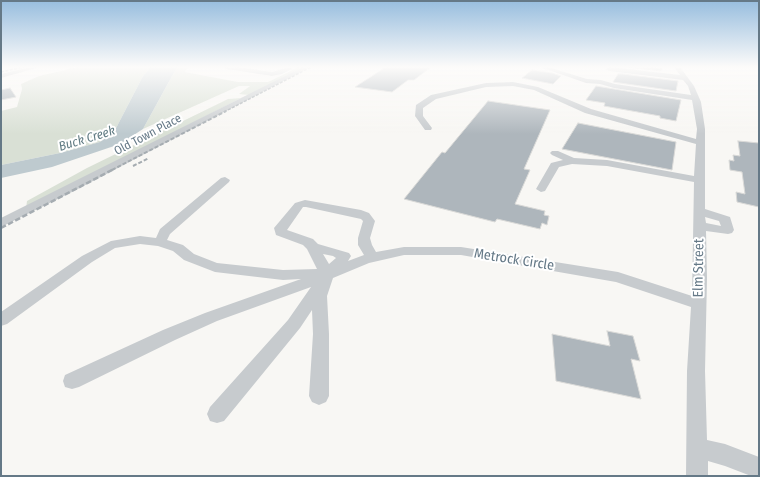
<!DOCTYPE html>
<html>
<head>
<meta charset="utf-8">
<style>
  body { margin:0 }
  #map { position:relative; width:760px; height:477px; overflow:hidden; background:#f8f7f4; font-family:"Fira Sans Condensed",sans-serif }
  canvas { display:block }
  .frame { position:absolute; inset:0; border:2px solid #657987; pointer-events:none }
</style>
</head>
<body>
<div id="map">
<canvas width="760" height="477"></canvas>
<div class="frame"></div>
</div>
<script>
const ctx = document.querySelector('canvas').getContext('2d');
ctx.lineJoin = 'round';
function paint(path, color) { ctx.fillStyle = color; ctx.fill(path, 'evenodd'); }
const poly = rows => new Path2D(rows.map(r => 'M' + r).join(''));
function stroke(path, color, width, dash) { ctx.strokeStyle = color; ctx.lineWidth = width; ctx.lineCap = dash ? 'butt' : 'round'; ctx.setLineDash(dash || []); ctx.stroke(path); }
function write(font, color, halo, rows, align = 'center') {
  ctx.font = font + ' "Fira Sans Condensed",sans-serif'; ctx.lineWidth = 4; ctx.setLineDash([]); ctx.textBaseline = 'middle'; ctx.strokeStyle = halo; ctx.fillStyle = color; for (const [text, x, y, turn = 0] of rows) {
    ctx.save(); ctx.translate(x, y); ctx.rotate((+turn || 0) * Math.PI / 180); ctx.textAlign = isNaN(turn) ? turn : align; if (halo) ctx.strokeText(text, 0, 0); ctx.fillText(text, 0, 0); ctx.restore();
  }
}
paint(poly([
  [78,67,151,67,143,76,114,132,100,142,60,153,1,165,1,111,17,107,22,89,21,84,39,76],
  [177,67,188,67,185,72,238,82,268,82,299,67,303,67,249,95,239,94,250,86,239,86,143,129],
  [241,98,26,209,27,201,87,168,228,99]
]), '#d9e0d5');
paint(poly([
  [151,67,177,67,143,129,120,144,52,167,1,178,1,165,60,153,100,142,114,132,143,76]
]), '#becacf');
const building = poly([
  [386,67,431,67,414,80,408,80,392,92,355,87,386,67],
  [629,67,646,67,662,69,661,71,629,67],
  [532,70,552,73,561,76,553,84,522,78,532,70],
  [618,74,623,74,678,81,676,91,613,82,618,74],
  [596,86,681,100,676,121,660,118,660,116,604,106,605,103,586,100,596,86],
  [10,88,16,97,1,100,1,90,10,88],
  [488,101,550,110,524,169,530,170,515,204,545,211,544,215,549,216,547,225,542,223,540,229,497,219,495,222,404,199,442,152,445,153,488,101],
  [578,123,676,142,672,170,562,149,578,123],
  [738,141,759,143,759,207,737,202,736,192,745,194,742,172,730,170,729,160,734,161,733,155,740,156,738,141],
  [607,331,633,336,640,361,631,359,641,399,556,381,552,334,610,346,607,331]
]);
paint(building, '#aeb6bc');
stroke(building, '#d9d9d7', 1);
paint(poly([
  [31,67,40,67,1,78,1,74,31,67],
  [224,67,237,67,272,72,289,67,292,69,282,74,272,76,227,69,224,67],
  [303,67,310,67,72,192,1,227,1,218,303,67],
  [540,67,548,67,587,79,601,80,615,84,691,95,688,86,683,80,609,71,606,69,609,67,680,75,674,67,680,67,694,86,701,102,705,129,705,209,730,217,734,230,732,233,728,234,706,231,707,278,705,371,707,440,725,444,759,457,759,476,751,476,725,466,708,461,708,476,686,476,687,371,691,307,616,282,461,255,404,255,369,263,333,278,327,296,329,334,329,396,326,402,319,405,312,402,309,396,313,334,312,310,300,328,224,421,217,423,210,421,207,414,210,407,288,320,311,287,217,321,175,340,79,387,72,389,65,387,63,381,65,375,163,330,205,313,301,279,283,280,215,272,184,260,173,251,158,246,140,244,115,248,92,262,7,324,1,326,1,312,82,256,111,241,140,236,156,238,160,229,221,178,225,177,230,180,229,182,170,234,167,240,183,245,194,254,217,263,283,270,317,269,307,249,303,245,276,235,274,228,295,203,305,200,361,210,369,213,375,221,370,238,372,245,376,252,404,247,461,247,618,272,692,296,694,182,607,166,572,164,559,167,545,191,541,192,536,189,551,163,563,160,552,155,550,153,552,151,558,151,574,158,607,160,694,176,696,144,585,113,534,90,513,86,486,87,436,99,423,108,423,116,432,128,431,130,425,130,415,116,416,105,431,95,486,83,513,82,538,87,591,109,696,139,697,129,692,100,614,88,600,84,586,83,540,67],
  [303,207,306,207,361,219,363,221,358,238,358,245,364,255,348,261,351,256,349,253,318,244,313,239,287,230,303,207],
  [705,217,719,221,721,226,706,223,705,217],
  [323,254,333,256,336,258,329,264,323,254]
]), '#c7cbce');
stroke(poly([
  [1,72,24,67],
  [224,112,311,67]
]), '#a5acb1', 1.5, [3, 1.5]);
stroke(poly([
  [133,166,149,158],
  [112,170,226,111]
]), '#a5acb1', 2, [4, 2]);
stroke(poly([
  [1,228,114,169]
]), '#a5acb1', 2.5, [5.5, 2.5]);
const sky = ctx.createLinearGradient(0, 0, 0, 134);
sky.addColorStop(0, '#97bdde');
sky.addColorStop(0.5, '#fcfbfa');
sky.addColorStop(1, '#fcfbfa00');
ctx.fillStyle = sky;
ctx.fillRect(0, 0, 760, 134);
write('12px', '#657987', '#fff', [
  ["Old Town Place",148,135,-28]
]);
write('italic 13px', '#607b83', '#fff', [
  ["Buck Creek",87,139,-17]
]);
write('14px', '#657987', '#fff', [
  ["Metrock Circle",514,260,9],
  ["Elm Street",699,268,-89]
]);
</script>
</body>
</html>
